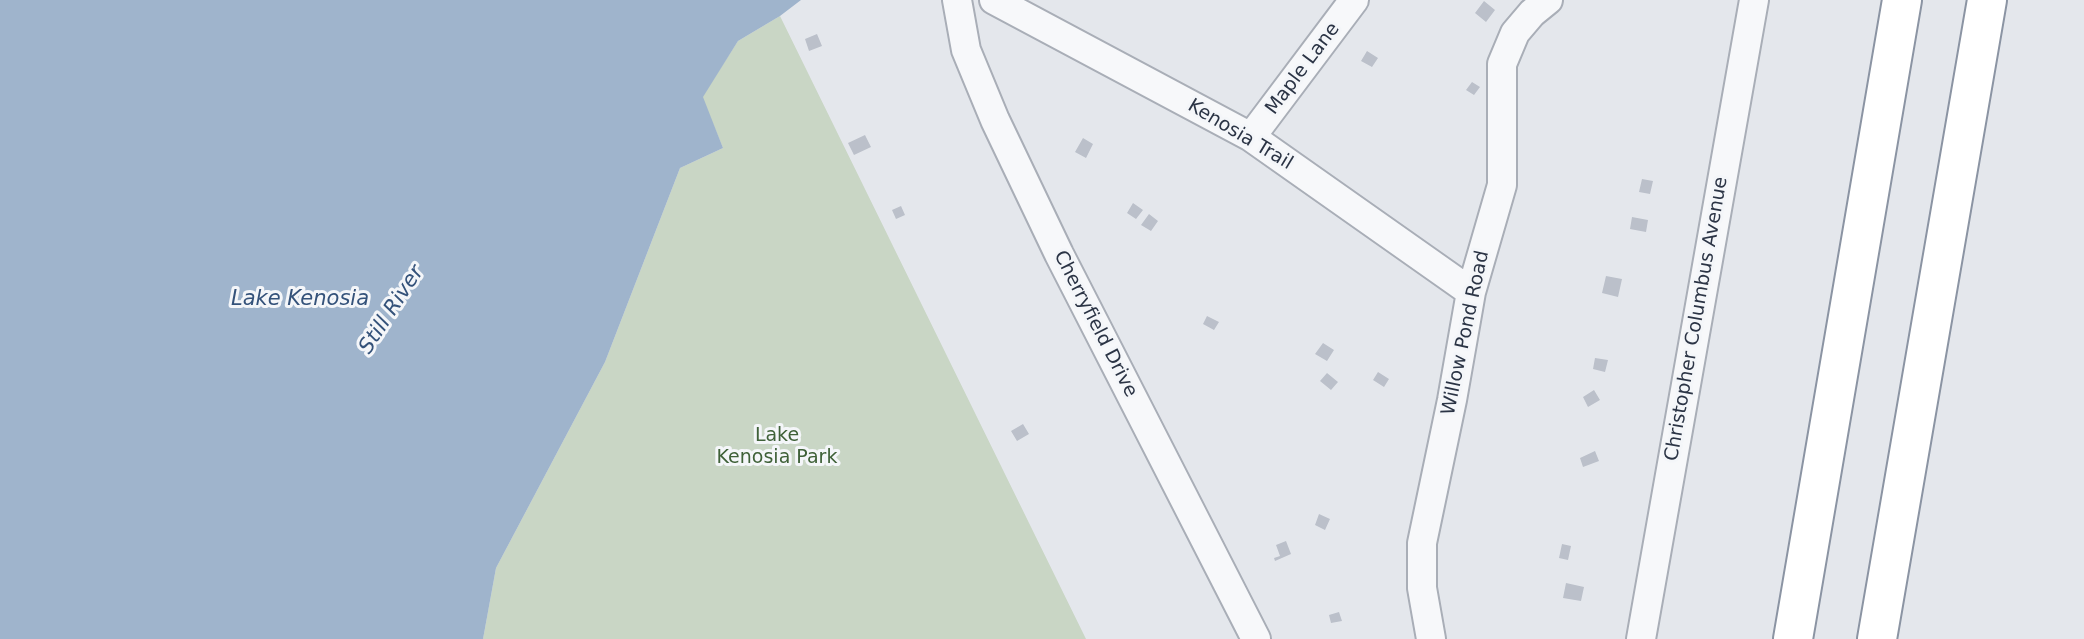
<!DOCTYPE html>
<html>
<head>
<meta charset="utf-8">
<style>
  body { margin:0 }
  canvas { display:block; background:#e4e7ec }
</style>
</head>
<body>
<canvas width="2084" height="639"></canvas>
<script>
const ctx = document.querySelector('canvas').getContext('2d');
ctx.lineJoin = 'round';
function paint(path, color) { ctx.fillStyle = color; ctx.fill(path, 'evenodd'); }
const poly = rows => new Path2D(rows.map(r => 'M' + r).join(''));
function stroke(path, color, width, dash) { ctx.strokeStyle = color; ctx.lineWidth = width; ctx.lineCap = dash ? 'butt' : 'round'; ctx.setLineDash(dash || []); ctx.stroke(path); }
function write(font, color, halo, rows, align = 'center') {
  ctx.font = font + ' "DejaVu Sans",sans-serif'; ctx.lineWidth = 6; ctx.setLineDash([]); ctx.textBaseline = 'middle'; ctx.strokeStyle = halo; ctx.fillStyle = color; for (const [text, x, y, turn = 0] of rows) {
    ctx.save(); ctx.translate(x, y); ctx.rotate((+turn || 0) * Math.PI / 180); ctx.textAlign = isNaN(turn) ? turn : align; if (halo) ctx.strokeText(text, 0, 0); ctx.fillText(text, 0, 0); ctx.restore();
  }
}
paint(poly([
  [780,16,1086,639,483,639,496,568,605,362,680,168,723,148,702,97,738,41]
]), '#c9d6c5');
paint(poly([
  [0,0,801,0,780,16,738,41,703,97,723,148,680,168,605,362,496,568,483,639,0,639]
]), '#9fb4cc');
paint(poly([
  [1484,1,1495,10,1486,22,1475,13],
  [817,34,822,46,809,51,805,39],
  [1367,51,1378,58,1372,67,1361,61],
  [1472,82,1480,87,1474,95,1466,90],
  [865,135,871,147,854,155,848,143],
  [1083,138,1093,144,1086,158,1075,152],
  [1642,179,1653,181,1650,194,1639,192],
  [1133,203,1143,210,1136,219,1127,213],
  [901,206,905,215,896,219,892,210],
  [1149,214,1158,221,1151,231,1141,225],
  [1632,217,1648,220,1646,232,1630,229],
  [1606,276,1622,279,1618,297,1602,293],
  [1207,316,1219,322,1214,330,1203,324],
  [1323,343,1334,350,1327,361,1315,354],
  [1595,358,1608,360,1605,372,1593,369],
  [1378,372,1389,379,1384,387,1373,380],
  [1327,373,1338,382,1331,390,1320,381],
  [1594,390,1600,400,1588,407,1583,397],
  [1023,424,1029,434,1017,441,1011,431],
  [1595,451,1599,461,1583,467,1580,458],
  [1319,514,1330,519,1325,530,1315,525],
  [1286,541,1291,554,1275,561,1274,558,1280,556,1276,545],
  [1562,544,1571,546,1568,560,1559,558],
  [1566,583,1584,587,1581,601,1563,598],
  [1339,612,1342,621,1331,623,1329,615]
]), '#bbc0ca');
const minor = poly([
  [957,0,966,50,995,120,1059,254,1256,639],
  [994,0,1251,137,1471,292],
  [1251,137,1354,0],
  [1431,639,1422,588,1422,543,1452,400,1471,292,1502,185,1502,64,1515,33,1532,13,1548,0],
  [1641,639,1754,0]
]);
const motorway = poly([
  [1793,639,1902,0],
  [1877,639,1987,0]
]);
stroke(minor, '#a9aeb7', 32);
stroke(motorway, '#8b94a3', 42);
stroke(minor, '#f7f8fa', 28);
stroke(motorway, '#fff', 38);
write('19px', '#2b3445', '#f4f6f9', [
  ["Maple Lane",1303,69,-53],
  ["Kenosia Trail",1240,135,31],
  ["Christopher Columbus Avenue",1697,319,-80],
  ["Cherryfield Drive",1095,324,63],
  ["Willow Pond Road",1466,333,-78]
]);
write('19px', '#3f6138', '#f4f6f9', [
  ["Lake",777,436],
  ["Kenosia Park",777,458]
]);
write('italic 21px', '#34527a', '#f4f6f9', [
  ["Lake Kenosia",300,300],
  ["Still River",392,310,-57]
]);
</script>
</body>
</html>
